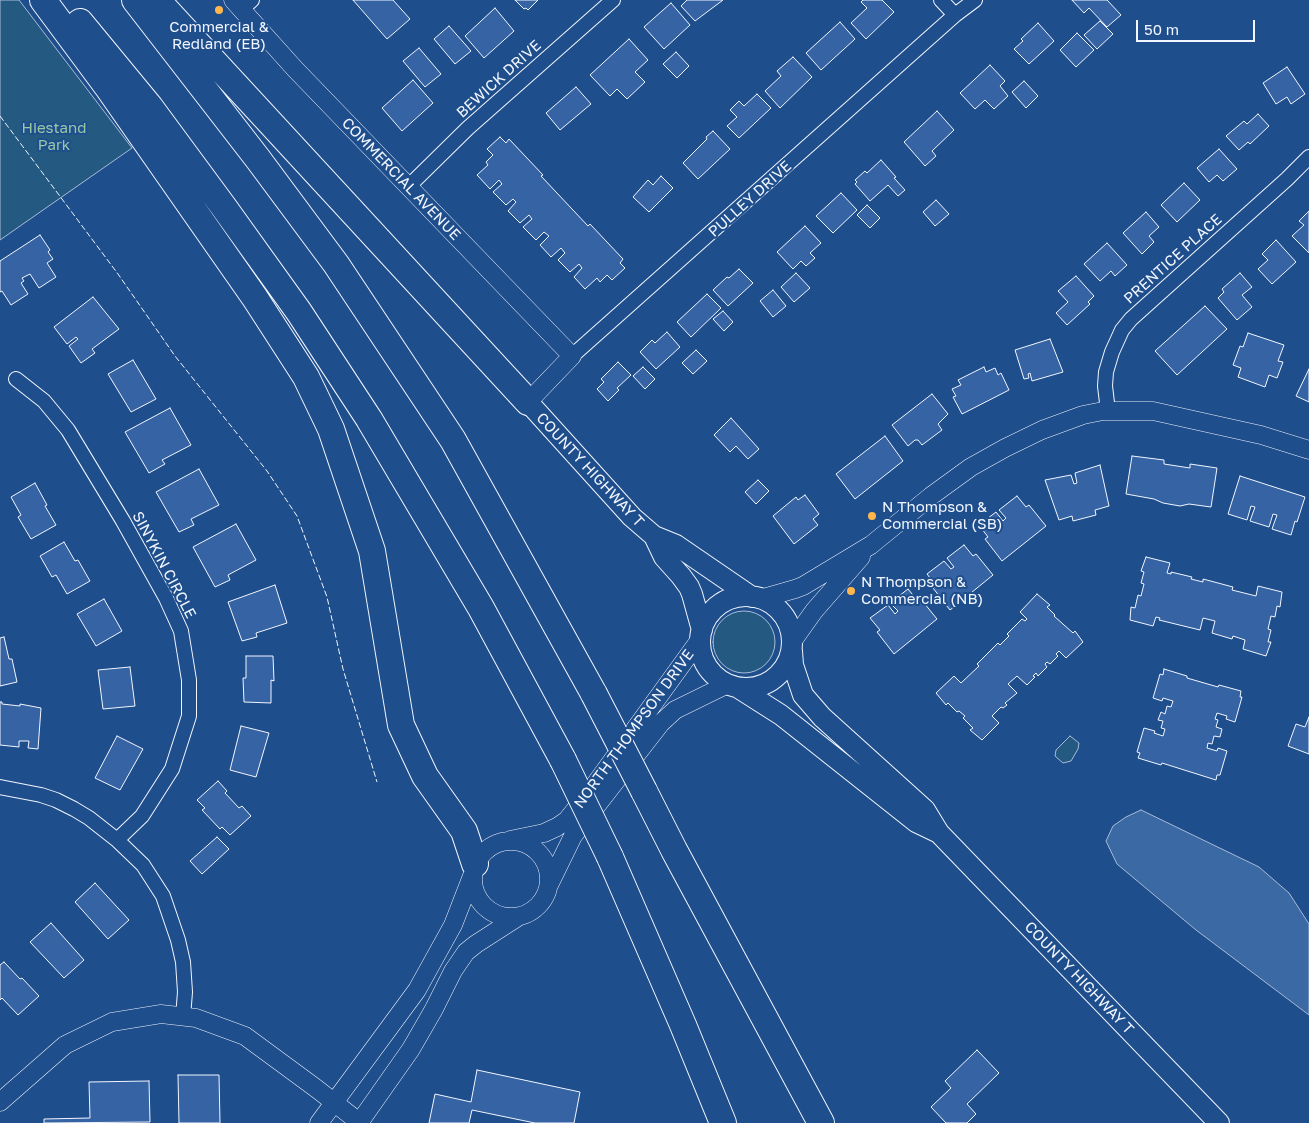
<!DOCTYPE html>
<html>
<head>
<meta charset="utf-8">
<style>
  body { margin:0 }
  #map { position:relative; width:1309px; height:1123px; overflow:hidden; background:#1f4e8c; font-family:"Golos Text",sans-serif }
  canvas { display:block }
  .scale { position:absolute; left:1136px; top:20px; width:119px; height:22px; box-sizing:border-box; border:2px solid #f2f6ff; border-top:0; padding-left:6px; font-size:15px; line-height:18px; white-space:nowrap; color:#f2f6ff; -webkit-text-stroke:4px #1f4e8c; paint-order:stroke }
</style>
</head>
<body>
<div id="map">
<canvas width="1309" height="1123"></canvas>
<div class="scale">50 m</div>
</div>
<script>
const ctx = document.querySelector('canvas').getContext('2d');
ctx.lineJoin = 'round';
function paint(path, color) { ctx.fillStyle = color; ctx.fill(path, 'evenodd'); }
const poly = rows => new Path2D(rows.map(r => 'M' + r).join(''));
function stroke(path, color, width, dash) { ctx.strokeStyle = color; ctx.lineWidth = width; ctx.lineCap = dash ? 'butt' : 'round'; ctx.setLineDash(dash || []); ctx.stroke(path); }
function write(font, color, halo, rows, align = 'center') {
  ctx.font = font + ' "Golos Text",sans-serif'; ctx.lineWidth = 4; ctx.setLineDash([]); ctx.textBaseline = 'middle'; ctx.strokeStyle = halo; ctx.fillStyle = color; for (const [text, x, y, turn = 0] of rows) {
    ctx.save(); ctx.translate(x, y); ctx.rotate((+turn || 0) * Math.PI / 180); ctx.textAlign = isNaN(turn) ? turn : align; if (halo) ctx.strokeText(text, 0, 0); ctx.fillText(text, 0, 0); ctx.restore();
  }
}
const green = poly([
  [0,0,19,0,132,148,0,240,0,0],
  '713 642a31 31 0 1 1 62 0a31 31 0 1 1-62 0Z',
  [1070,736,1079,743,1078,749,1071,761,1063,763,1055,756,1056,750,1070,736]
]);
paint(green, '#245a82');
stroke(green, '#a8bbd7', 1);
const water = poly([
  [1141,810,1259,867,1289,893,1309,924,1309,1015,1196,930,1117,864,1106,841,1113,826,1126,817,1141,810]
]);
paint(water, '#3b69a3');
stroke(water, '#a8bbd7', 1);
const building = poly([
  [353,0,393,0,410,19,387,39,353,0],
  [515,0,538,0,528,10,526,8,524,9,515,0],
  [687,0,723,0,695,21,681,6,687,0],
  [863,0,882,0,894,12,866,39,851,23,867,8,861,2,863,0],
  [1072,0,1107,0,1121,15,1107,27,1089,8,1084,13,1072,0],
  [671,3,690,25,664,49,644,27,671,3],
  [495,8,514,31,484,58,465,36,495,8],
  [1100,21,1113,34,1097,49,1084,35,1100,21],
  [840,22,855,39,821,70,806,53,840,22],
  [1038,23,1054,41,1029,64,1014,49,1023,41,1021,39,1038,23],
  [449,26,471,51,455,64,434,39,449,26],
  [1077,33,1094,50,1076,67,1060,50,1077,33],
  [629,39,648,60,635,72,645,82,627,99,617,89,610,96,590,75,629,39],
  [419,48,441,74,425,87,403,61,419,48],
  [676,52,689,66,677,78,663,64,676,52],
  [793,57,812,77,780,108,765,91,781,76,777,71,793,57],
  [990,65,1005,81,1000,86,1008,96,994,109,985,100,975,109,960,93,990,65],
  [1287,67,1305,94,1291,104,1287,97,1276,104,1263,83,1287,67],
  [413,80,433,103,402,131,382,108,413,80],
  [1024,81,1038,96,1026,108,1012,92,1024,81],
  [576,87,591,104,560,130,546,113,576,87],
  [757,94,771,108,739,138,727,126,737,117,730,110,739,101,744,106,757,94],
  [937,111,954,130,932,151,936,156,925,166,904,142,937,111],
  [1258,114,1269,126,1250,144,1248,142,1239,150,1226,136,1244,121,1247,124,1258,114],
  [713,131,730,149,698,179,683,163,707,139,706,137,713,131],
  [500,137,506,143,509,139,543,175,541,176,588,226,590,224,623,259,620,263,625,268,612,280,607,275,600,282,597,278,585,289,574,277,582,268,579,264,570,272,558,260,565,253,561,248,551,257,540,245,549,236,544,232,536,240,523,227,532,219,529,215,520,223,508,211,516,202,513,199,506,205,493,192,502,184,499,180,490,189,477,175,488,165,486,162,493,155,487,149,500,137],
  [1219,149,1237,169,1223,181,1217,175,1209,182,1197,168,1219,149],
  [881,160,896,177,894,178,905,190,898,196,888,185,870,201,855,184,857,182,855,180,865,171,867,173,881,160],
  [661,176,673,188,649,212,633,197,648,180,653,185,661,176],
  [1184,183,1200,200,1177,222,1161,205,1184,183],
  [841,193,857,210,833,233,816,216,841,193],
  [936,200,949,214,935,226,923,212,936,200],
  [867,205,880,218,870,228,857,215,867,205],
  [1309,211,1309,253,1292,236,1304,225,1299,221,1309,211],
  [1146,212,1159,227,1149,236,1154,242,1142,254,1123,233,1146,212],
  [805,226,821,243,810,253,815,258,806,266,801,261,793,269,777,252,805,226],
  [40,235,50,250,48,252,53,259,47,263,56,277,39,288,30,274,22,278,24,281,21,283,28,294,11,305,2,291,0,292,0,261,40,235],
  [1276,240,1296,262,1272,284,1258,269,1268,260,1262,254,1276,240],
  [1107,243,1127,265,1115,276,1111,271,1100,281,1084,264,1107,243],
  [739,269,753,283,728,306,713,290,727,277,729,278,739,269],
  [796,273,810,288,794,302,781,287,796,273],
  [1240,273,1252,287,1242,295,1252,307,1237,320,1218,298,1224,292,1222,289,1240,273],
  [1076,276,1094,296,1088,302,1090,304,1067,325,1056,313,1068,302,1058,291,1076,276],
  [773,290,786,306,773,317,760,301,773,290],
  [707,294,721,308,691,337,677,322,707,294],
  [93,297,119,329,92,349,95,353,81,363,69,346,78,339,76,337,67,344,54,327,93,297],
  [1205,306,1227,329,1177,375,1155,351,1205,306],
  [723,311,733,322,724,331,713,319,723,311],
  [667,332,680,347,656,369,640,352,652,340,655,343,667,332],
  [1248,333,1284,345,1278,361,1283,362,1277,378,1269,375,1265,387,1238,377,1241,368,1233,365,1240,346,1243,347,1248,333],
  [1050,339,1063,372,1032,381,1030,373,1028,374,1029,378,1024,379,1015,350,1050,339],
  [696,350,707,361,693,374,682,363,696,350],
  [133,360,156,399,131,412,108,374,133,360],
  [618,362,631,375,617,388,619,390,608,401,597,389,604,382,601,379,618,362],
  [643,367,655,379,645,389,633,376,643,367],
  [984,367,986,372,995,368,998,375,1001,373,1009,390,962,414,953,397,956,396,952,389,961,385,958,380,984,367],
  [1309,369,1309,402,1296,396,1309,369],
  [932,394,948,414,938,424,942,430,922,445,918,440,915,440,908,446,892,425,932,394],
  [170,408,191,445,162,460,165,464,149,473,125,432,170,408],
  [731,418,759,449,748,459,736,446,730,452,714,435,731,418],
  [885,436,903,461,855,499,836,474,885,436],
  [1132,456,1164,460,1164,464,1190,468,1190,464,1217,468,1211,507,1189,504,1180,506,1163,503,1154,499,1126,494,1132,456],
  [1100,465,1109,506,1095,510,1096,515,1073,521,1072,516,1059,520,1045,480,1071,475,1074,484,1077,483,1075,473,1100,465],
  [199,469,219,505,191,519,194,525,179,532,156,492,199,469],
  [1240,476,1305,497,1297,522,1295,521,1291,535,1272,529,1277,515,1273,514,1269,527,1250,521,1255,507,1251,506,1247,520,1228,514,1240,476],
  [758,480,769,491,756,504,745,492,758,480],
  [35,483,47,505,45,506,56,525,31,539,18,517,21,515,11,497,35,483],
  [805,495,819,514,813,519,818,525,794,544,773,516,796,497,798,500,805,495],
  [1017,496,1026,507,1029,505,1046,526,1002,561,985,539,988,537,979,525,996,512,1003,521,1006,518,999,510,1017,496],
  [236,524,256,560,228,575,230,580,215,587,193,547,236,524],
  [64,542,75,561,78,560,90,581,67,594,56,575,52,577,40,556,64,542],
  [964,545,973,556,976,554,993,575,950,610,933,588,936,586,927,574,944,561,951,569,954,567,947,558,964,545],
  [1146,557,1170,563,1167,573,1171,574,1171,572,1192,577,1191,579,1203,582,1203,579,1233,587,1232,590,1256,596,1258,586,1282,592,1280,607,1277,606,1275,617,1271,616,1268,629,1271,630,1268,642,1271,642,1266,656,1243,649,1245,640,1233,636,1232,639,1212,633,1215,621,1203,618,1200,630,1159,620,1160,618,1156,617,1153,626,1130,620,1131,607,1135,608,1138,595,1141,596,1144,584,1141,583,1144,572,1141,571,1146,557],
  [275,585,287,623,256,633,257,637,242,641,228,602,275,585],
  [908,589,917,600,920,598,937,619,894,654,877,632,880,630,870,618,888,605,895,614,898,611,890,603,908,589],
  [1037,594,1050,605,1047,607,1055,615,1054,616,1073,633,1075,631,1083,642,1066,658,1059,651,1056,654,1058,656,1050,664,1047,662,1045,664,1047,667,1038,676,1036,673,1033,676,1035,677,1027,685,1017,676,1008,684,1017,693,1005,703,1007,705,1003,708,1001,707,992,716,999,723,982,740,970,730,973,728,963,718,965,716,959,711,957,712,948,703,946,705,936,693,954,676,961,683,979,666,977,664,998,643,1000,645,1009,636,1007,634,1022,619,1025,621,1027,619,1020,612,1037,594],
  [104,599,122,631,96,646,77,614,104,599],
  [4,637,9,659,12,659,17,682,0,686,0,638,4,637],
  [246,656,273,656,274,681,271,680,271,703,244,702,243,678,246,678,246,656],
  [130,667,135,706,103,709,98,670,130,667],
  [1164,669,1187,676,1187,678,1218,687,1219,685,1241,691,1240,697,1242,697,1235,722,1226,719,1227,716,1217,713,1215,719,1218,720,1216,727,1222,729,1220,737,1214,736,1212,744,1208,743,1207,748,1217,751,1218,748,1227,751,1220,775,1217,775,1216,780,1162,763,1161,765,1138,758,1140,753,1137,752,1144,728,1155,731,1154,733,1163,736,1165,729,1161,728,1163,721,1158,720,1161,712,1165,714,1167,706,1171,707,1173,701,1163,698,1162,701,1153,698,1160,674,1163,675,1164,669],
  [0,702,2,702,2,704,20,706,20,704,41,708,38,749,28,748,29,741,19,741,19,747,0,745,0,702],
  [1309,717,1309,754,1288,746,1296,724,1305,727,1309,717],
  [241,726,269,733,256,777,230,770,241,726],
  [117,736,143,749,120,790,95,778,117,736],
  [218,781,227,791,225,793,239,808,242,806,251,816,230,835,222,827,220,829,202,810,205,808,197,800,218,781],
  [217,837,229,849,202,874,190,861,217,837],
  [95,883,129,920,108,939,75,902,95,883],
  [51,923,84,960,64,978,30,942,51,923],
  [4,962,20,979,22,978,39,996,18,1015,2,998,0,1000,0,965,4,962],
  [977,1050,999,1073,967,1104,976,1114,967,1123,946,1123,931,1107,951,1088,945,1081,977,1050],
  [477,1070,580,1092,574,1123,535,1123,472,1110,469,1123,429,1123,435,1094,471,1102,477,1070],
  [178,1075,219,1075,220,1123,179,1123,178,1075],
  [149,1081,150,1122,44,1123,44,1119,90,1118,89,1082,149,1081]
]);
paint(building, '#3563a3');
stroke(building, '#f2f6ff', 1);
const minor = poly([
  [941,0,955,15],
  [242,9,252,0],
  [409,186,468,128,613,0],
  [572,356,955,15,975,0],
  [16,379,44,401,68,430,123,521,166,598,181,631,189,680,189,716,172,769,142,816,117,840],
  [1108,411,1105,386,1106,372,1112,352,1122,330,1131,319,1287,179,1309,157],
  [0,787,41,795,56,800,74,809,89,818,117,840,143,865,163,896,178,940,183,962,185,992,183,1017]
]);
const tertiary = poly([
  [233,0,295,69,572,356,528,402],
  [760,599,795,589,803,586,871,545,931,496,971,467,1005,448,1042,430,1083,415,1103,411,1153,411,1261,435,1309,450],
  [792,642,814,611,861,557],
  [510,840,544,833,557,827,567,820,588,794,701,638],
  '473 879a38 38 0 1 1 76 0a38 38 0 1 1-76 0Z',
  [549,885,573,836,661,723,675,710,728,684],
  [0,1102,65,1045,112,1022,161,1014,196,1018,245,1036,317,1089,359,1122],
  [319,1123,417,990,453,925,472,876],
  [359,1123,411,1049,434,1009,453,971,466,952,476,944,518,917]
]);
const secondary = poly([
  [528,402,632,517,654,536,664,557,681,576,689,587,692,594,702,630],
  [654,536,676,545,752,597],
  '700 642a46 46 0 1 1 92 0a46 46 0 1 1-92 0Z',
  [792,651,793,665,803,695,822,717,925,810,939,833,1219,1123],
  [737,687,781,715,916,822,939,833]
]);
const motorway = poly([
  [43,0,109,89,255,298,306,377,331,429,372,551,401,725,425,776,464,831,475,864],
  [135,0,258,159,336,264,453,440,594,694],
  [157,0,528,402],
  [80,22,150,107,223,206,299,312,369,419,481,608,563,760],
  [644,791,674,850,821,1123],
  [610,857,683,1025,723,1123]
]);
stroke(minor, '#f2f6ff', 16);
stroke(tertiary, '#f2f6ff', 19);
stroke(secondary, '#f2f6ff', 22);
stroke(motorway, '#f2f6ff', 28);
stroke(minor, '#1f4e8c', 14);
stroke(tertiary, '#1f4e8c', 18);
stroke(secondary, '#1f4e8c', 20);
stroke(motorway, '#1f4e8c', 26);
const motorwayBridge = poly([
  [594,694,644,791],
  [563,760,610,857]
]);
stroke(motorwayBridge, '#f2f6ff', 28, []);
stroke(motorwayBridge, '#1f4e8c', 26);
stroke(poly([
  [0,116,118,274,175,356,267,471,297,516,327,597,343,669,377,782]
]), '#f2f6ff', 1, [6, 2.5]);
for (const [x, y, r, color] of [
  [219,10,5,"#ffb74d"],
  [872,516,5,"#ffb74d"],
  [851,591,5,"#ffb74d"]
]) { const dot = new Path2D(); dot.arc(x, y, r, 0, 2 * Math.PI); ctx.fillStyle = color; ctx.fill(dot); stroke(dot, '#1f4e8c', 2); }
write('15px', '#f2f6ff', '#1f4e8c', [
  ["Commercial &",219,27,"center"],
  ["Redland (EB)",219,44,"center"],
  ["N Thompson &",882,507],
  ["Commercial (SB)",882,524],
  ["N Thompson &",861,582],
  ["Commercial (NB)",861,599]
], 'left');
write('15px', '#f2f6ff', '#1f4e8c', [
  ["BEWICK DRIVE",499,79,-42],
  ["COMMERCIAL AVENUE",401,179,46],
  ["PULLEY DRIVE",750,199,-42],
  ["PRENTICE PLACE",1173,259,-42],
  ["COUNTY HIGHWAY T",590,470,47],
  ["SINYKIN CIRCLE",164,565,62],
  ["NORTH THOMPSON DRIVE",634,729,-54],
  ["COUNTY HIGHWAY T",1079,978,46]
]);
write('15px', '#97c8a6', '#1f4e8c', [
  ["Hiestand",54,128],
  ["Park",54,145]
]);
</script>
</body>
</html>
